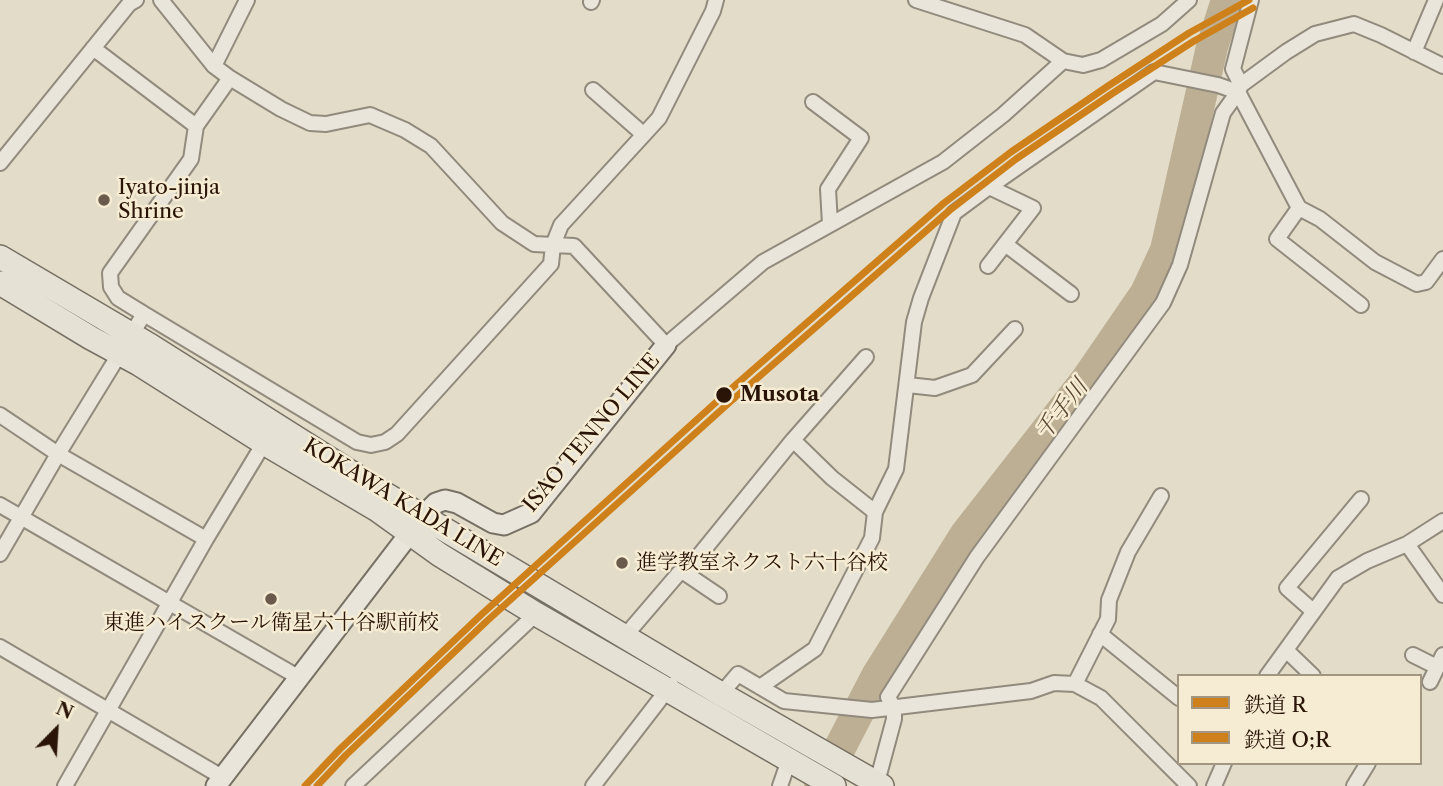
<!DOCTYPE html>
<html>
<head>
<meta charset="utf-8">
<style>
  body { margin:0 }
  #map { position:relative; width:1443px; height:786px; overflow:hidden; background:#e3dcc8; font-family:"Libre Caslon Text","Noto Serif JP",serif }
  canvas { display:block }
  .legend { position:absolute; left:1177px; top:674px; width:245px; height:91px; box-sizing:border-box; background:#f5ecd3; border:2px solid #a39681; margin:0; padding:9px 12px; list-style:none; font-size:21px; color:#291407 }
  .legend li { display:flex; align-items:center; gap:14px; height:35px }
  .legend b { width:35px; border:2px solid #a39681 }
  .north { position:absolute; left:21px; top:695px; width:70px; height:70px; -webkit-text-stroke:5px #f5ecd3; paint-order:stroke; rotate:24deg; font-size:19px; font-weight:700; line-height:28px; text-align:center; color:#291407 }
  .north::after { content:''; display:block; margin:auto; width:24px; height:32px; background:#291407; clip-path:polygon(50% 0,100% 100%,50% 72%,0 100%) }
</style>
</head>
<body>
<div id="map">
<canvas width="1443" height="786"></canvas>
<ul class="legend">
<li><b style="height:9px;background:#ce811a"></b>鉄道 R</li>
<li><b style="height:9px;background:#ce811a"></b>鉄道 O;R</li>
</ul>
<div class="north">N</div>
</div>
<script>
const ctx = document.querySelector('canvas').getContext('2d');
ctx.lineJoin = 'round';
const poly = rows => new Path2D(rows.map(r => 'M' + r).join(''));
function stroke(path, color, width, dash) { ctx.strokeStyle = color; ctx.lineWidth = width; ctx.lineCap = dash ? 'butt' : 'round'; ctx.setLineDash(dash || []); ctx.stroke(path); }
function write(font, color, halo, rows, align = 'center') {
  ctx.font = font + ' "Libre Caslon Text","Noto Serif JP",serif'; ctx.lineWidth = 5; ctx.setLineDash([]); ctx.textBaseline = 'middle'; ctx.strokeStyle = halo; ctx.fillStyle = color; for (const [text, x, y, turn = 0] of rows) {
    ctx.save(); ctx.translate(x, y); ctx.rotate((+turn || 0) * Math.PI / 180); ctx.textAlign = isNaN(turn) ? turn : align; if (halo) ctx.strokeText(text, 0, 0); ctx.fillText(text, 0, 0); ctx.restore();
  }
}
stroke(poly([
  [820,786,877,676,966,534,1087,379,1146,293,1166,250,1212,47,1227,0]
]), '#bcaf94', 32);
const street = poly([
  [161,0,214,66,230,78,281,109,310,123,326,124,370,115,405,130,431,146,502,223,534,244,574,246,666,345,763,262,943,162,1003,115,1063,61],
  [916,0,1025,35,1063,61,1083,65,1101,60,1162,24,1189,0],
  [591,2,592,0],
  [93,48,196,126],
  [1414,52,1436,0],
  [214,66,247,0],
  [1241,85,1233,69,1251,0],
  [593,90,643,134],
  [813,102,861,138,828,189,830,224],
  [0,163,129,4,136,0],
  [989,187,1154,72,1218,85,1238,92,1299,208,1320,219,1375,262,1417,284,1426,282,1443,259],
  [1299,208,1277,239,1361,305],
  [1005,244,1071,294],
  [144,314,118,298,111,287,110,273,191,159,196,126,230,78],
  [866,357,793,440,832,478,875,512],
  [908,385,935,388,972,375,1015,329],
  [0,415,58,454,206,539],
  [0,505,298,677],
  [1407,544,1443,595],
  [0,554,58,454,144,314,357,442,371,445,385,442,397,434,551,264,553,245,561,225,659,118,713,11,716,0],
  [685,573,793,440],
  [1313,611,1287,588,1361,499],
  [1100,634,1179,698],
  [625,636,679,573,685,573,719,596],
  [0,647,222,777],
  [1286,650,1313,676],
  [1413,655,1437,667],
  [1267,676,1338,578,1367,561,1407,544,1443,521],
  [1430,682,1443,655],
  [1075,684,1108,619,1109,600,1128,552,1161,496],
  [760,687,815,649,872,538,875,512,896,469,914,322,921,298,954,213,989,187,1033,208,988,266],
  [721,694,738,674,784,701,872,710,1031,691,1054,683,1075,684,1101,698,1189,786],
  [65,786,206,539,264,443],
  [353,786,536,614],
  [593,786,671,685],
  [780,786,789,760],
  [876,786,894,719,894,708,888,697,977,557,1163,303,1180,265,1223,113,1238,92,1241,85,1286,52,1315,34,1354,24,1381,35,1443,66],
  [1214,786,1224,763],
  [1354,786,1368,763]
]);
const secondary = poly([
  [216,786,423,516,436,503,445,500,457,503,493,523,504,525,531,513,666,345]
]);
const primary = poly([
  [0,257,151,346,385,494,721,694,882,786],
  [0,283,91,338,139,364,264,443,376,509,440,555,536,614,834,786]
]);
stroke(street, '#918a7d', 18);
stroke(secondary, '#777064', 23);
stroke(primary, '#777064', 26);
stroke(street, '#e9e5db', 14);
stroke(secondary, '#e9e5db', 19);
stroke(primary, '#e6e1d5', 23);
stroke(poly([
  [305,786,340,749,482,614,724,395,944,203,1011,152,1108,86,1189,33,1249,0]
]), '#ce811a', 7);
stroke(poly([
  [317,786,346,755,488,620,730,402,950,210,1016,159,1113,93,1194,41,1253,8]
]), '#ce811a', 7);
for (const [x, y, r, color] of [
  [104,200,7,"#6a5a4b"],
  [724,395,9,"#291407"],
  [622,563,7,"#6a5a4b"],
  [271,599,7,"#6a5a4b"]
]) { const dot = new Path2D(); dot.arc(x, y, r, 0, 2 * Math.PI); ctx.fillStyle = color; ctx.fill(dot); stroke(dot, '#f5ecd3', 2.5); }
write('21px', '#291407', '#f5ecd3', [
  ["Iyato-jinja",118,188],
  ["Shrine",118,212],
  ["進学教室ネクスト六十谷校",636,563],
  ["東進ハイスクール衛星六十谷駅前校",271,623,"center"]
], 'left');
write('bold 21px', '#291407', '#f5ecd3', [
  ["Musota",740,395]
], 'left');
write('21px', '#291407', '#f5ecd3', [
  ["ISAO TENNO LINE",592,433,-50],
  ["KOKAWA KADA LINE",403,503,31]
]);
write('italic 23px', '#5d4a37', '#f5ecd3', [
  ["千手川",1062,410,-52]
]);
</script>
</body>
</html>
